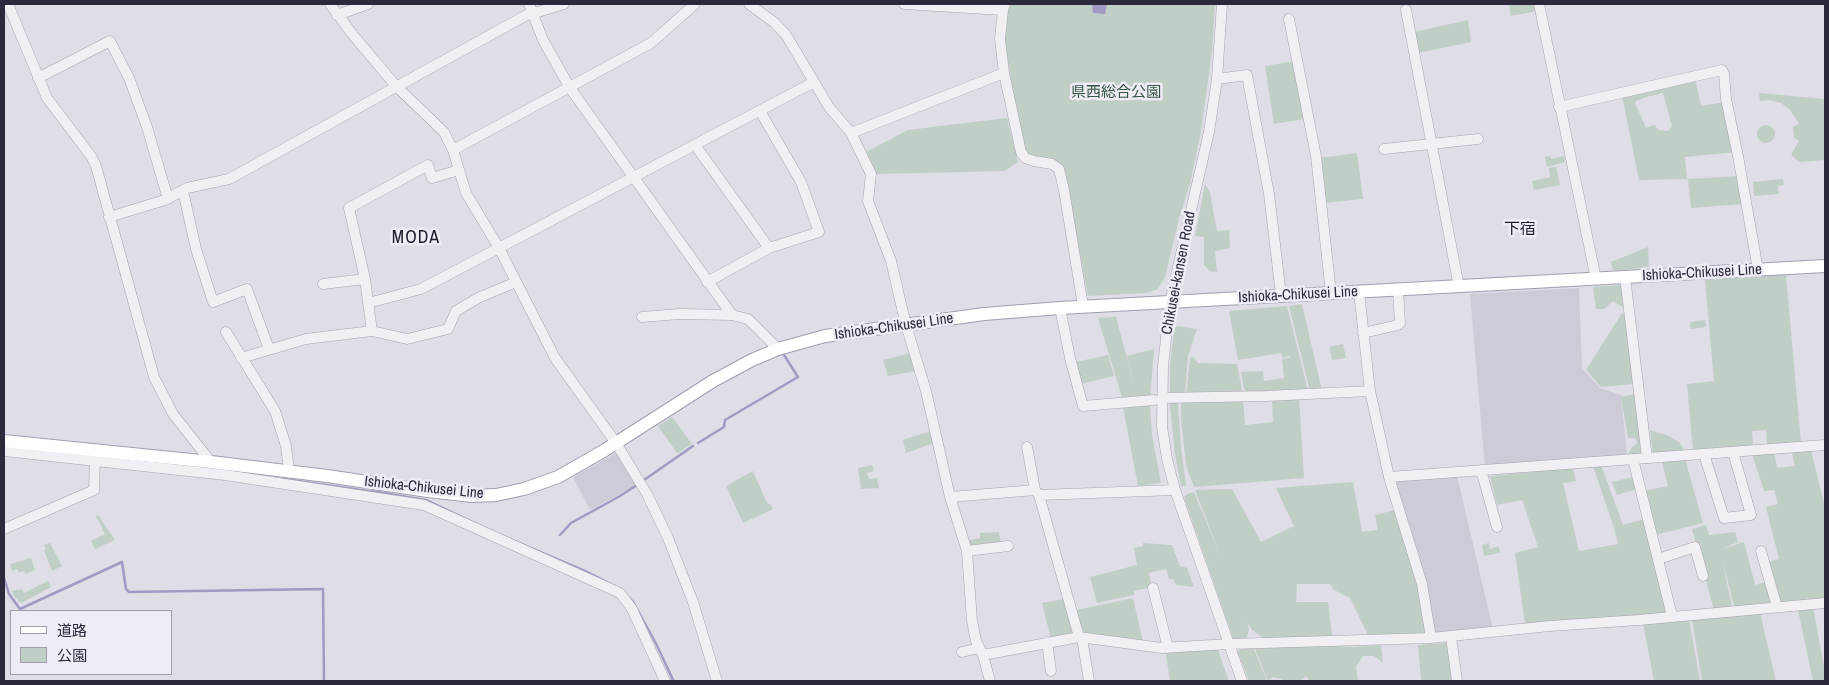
<!DOCTYPE html>
<html>
<head>
<meta charset="utf-8">
<style>
  body { margin:0 }
  #map { position:relative; width:1829px; height:685px; overflow:hidden; background:#dfdde6; font-family:"Archivo Narrow","Noto Sans JP",sans-serif }
  canvas { display:block }
  .frame { position:absolute; inset:0; border:5px solid #2d283b; pointer-events:none }
  .legend { position:absolute; left:10px; top:610px; width:162px; height:65px; box-sizing:border-box; background:#eeecf4; border:1px solid #a19eaa; margin:0; padding:6px 9px; list-style:none; font-size:15px; color:#2d283b }
  .legend li { display:flex; align-items:center; gap:10px; height:25px }
  .legend b { width:25px; border:1px solid #a19eaa }
</style>
</head>
<body>
<div id="map">
<canvas width="1829" height="685"></canvas>
<div class="frame"></div>
<ul class="legend">
<li><b style="height:6px;background:#fff"></b>道路</li>
<li><b style="height:14px;background:#bfcfc5"></b>公園</li>
</ul>
</div>
<script>
const ctx = document.querySelector('canvas').getContext('2d');
ctx.lineJoin = 'round';
function paint(path, color) { ctx.fillStyle = color; ctx.fill(path, 'evenodd'); }
const poly = rows => new Path2D(rows.map(r => 'M' + r).join(''));
function stroke(path, color, width, dash) { ctx.strokeStyle = color; ctx.lineWidth = width; ctx.lineCap = dash ? 'butt' : 'round'; ctx.setLineDash(dash || []); ctx.stroke(path); }
function write(font, color, halo, rows, align = 'center') {
  ctx.font = font + ' "Archivo Narrow","Noto Sans JP",sans-serif'; ctx.lineWidth = 5; ctx.setLineDash([]); ctx.textBaseline = 'middle'; ctx.strokeStyle = halo; ctx.fillStyle = color; for (const [text, x, y, turn = 0] of rows) {
    ctx.save(); ctx.translate(x, y); ctx.rotate((+turn || 0) * Math.PI / 180); ctx.textAlign = isNaN(turn) ? turn : align; if (halo) ctx.strokeText(text, 0, 0); ctx.fillText(text, 0, 0); ctx.restore();
  }
}
paint(poly([
  [1579,288,1582,368,1600,388,1621,395,1627,457,1485,468,1470,294],
  [616,453,636,485,590,510,573,477],
  [1457,476,1493,629,1439,634,1432,629,1394,482,1397,480]
]), '#cecbd7');
paint(poly([
  [1009,4,1215,4,1212,51,1201,132,1190,184,1180,215,1165,277,1158,289,1146,293,1088,296,1064,170,1060,163,1054,160,1032,158,1024,151,1004,39,1005,14,1009,10],
  [1509,4,1535,4,1537,11,1511,16],
  [1468,20,1471,42,1418,53,1414,32],
  [1295,61,1305,119,1274,124,1265,66],
  [1695,79,1701,106,1725,102,1736,152,1685,157,1687,179,1639,180,1622,95],
  [1663,93,1672,126,1668,131,1659,130,1654,125,1646,128,1635,103,1636,101,1646,97],
  [1759,93,1825,99,1825,160,1799,162,1791,155,1799,141,1794,138,1793,127,1799,124,1796,119,1790,110,1781,103,1770,100,1760,101],
  [1007,118,1018,162,1005,171,876,174,866,152,908,130],
  '1757 134a9 9 0 1 1 18 0a9 9 0 1 1-18 0Z',
  [1357,153,1363,199,1324,203,1319,158],
  [1550,156,1551,159,1564,156,1565,162,1547,167,1545,157],
  [1556,167,1560,185,1534,190,1532,181,1550,177,1549,168],
  [1739,176,1743,204,1691,208,1688,179],
  [1783,179,1784,185,1778,186,1779,194,1754,196,1753,182],
  [1205,184,1210,193,1217,231,1229,230,1230,248,1215,251,1217,272,1210,271,1204,265,1204,237,1195,236],
  [1648,247,1649,267,1613,271,1611,262],
  [1786,275,1801,443,1767,445,1766,430,1752,431,1753,446,1693,451,1687,384,1714,381,1705,280],
  [1623,285,1627,310,1613,301,1604,309,1596,309,1593,287],
  [1302,304,1322,391,1310,391,1289,306],
  [1287,306,1308,391,1245,393,1241,372,1263,371,1264,381,1284,378,1282,359,1289,358,1290,356,1282,358,1281,353,1238,360,1229,311],
  [1622,313,1627,315,1634,384,1601,387,1586,370],
  [1116,317,1135,388,1127,356,1154,349,1150,399,1123,401,1098,318],
  [1705,320,1706,327,1691,329,1690,322],
  [1177,326,1197,329,1188,356,1185,394,1174,396,1170,392,1170,366,1174,329],
  [1343,344,1346,358,1332,360,1330,347],
  [911,353,915,371,888,376,883,360],
  [1108,355,1114,376,1081,384,1076,362],
  [1193,357,1198,363,1237,364,1243,395,1186,395,1190,358],
  [1636,394,1644,453,1628,454,1632,447,1637,444,1636,438,1628,438,1621,397],
  [1299,397,1304,478,1194,487,1186,465,1181,419,1181,401,1243,399,1245,425,1273,422,1272,398],
  [1171,402,1178,402,1181,447,1186,486,1181,486,1175,454,1170,405],
  [1150,405,1152,435,1161,483,1138,486,1123,407],
  [672,417,692,444,677,453,658,426],
  [1650,430,1669,436,1679,442,1685,451,1653,455],
  [931,431,934,443,906,453,903,440],
  [1811,450,1825,507,1825,600,1780,603,1767,562,1779,559,1766,507,1778,504,1774,490,1764,491,1752,454,1774,452,1777,468,1795,466,1792,453],
  [1685,459,1703,523,1655,535,1644,491,1668,486,1662,462],
  [872,465,874,471,867,473,869,479,877,478,879,488,861,489,858,468],
  [1601,465,1623,525,1645,519,1669,613,1525,624,1515,553,1538,547,1522,500,1497,505,1490,476,1573,468,1576,481,1563,483,1579,551,1618,544,1614,528,1593,466],
  [753,471,767,503,771,505,773,509,743,523,726,486],
  [1633,477,1637,489,1617,495,1612,482],
  [1353,482,1362,532,1378,530,1375,515,1395,510,1419,586,1426,630,1425,635,1369,637,1350,598,1334,590,1330,584,1297,584,1296,602,1328,602,1332,635,1331,638,1266,640,1252,630,1247,622,1249,630,1246,640,1234,641,1184,497,1187,494,1194,492,1222,560,1195,490,1232,489,1261,542,1294,526,1276,488],
  [98,515,115,540,95,549,91,541,105,534,96,516],
  [1706,525,1709,535,1735,532,1738,542,1720,550,1744,542,1755,585,1766,582,1773,604,1734,606,1722,558,1732,607,1714,610,1692,529],
  [999,532,1001,546,968,550,965,541,980,538,980,533],
  [50,543,62,566,52,571,44,550,46,549,44,545],
  [1143,543,1172,545,1180,566,1187,568,1194,587,1176,585,1173,579,1169,579,1166,569,1149,573,1152,587,1134,591,1134,595,1097,603,1090,577,1137,565,1134,548,1143,546],
  [1489,543,1490,549,1499,546,1500,553,1484,556,1482,545],
  [31,558,35,570,26,574,24,571,19,573,17,569,12,571,10,564],
  [48,581,51,587,21,603,15,597,12,591,21,589,24,593],
  [1133,598,1143,642,1083,635,1076,610],
  [1063,599,1074,635,1051,639,1042,603],
  [1813,607,1825,672,1825,681,1813,681,1798,610],
  [1760,613,1776,681,1702,681,1692,620],
  [1689,619,1700,681,1654,681,1643,623],
  [1448,643,1455,681,1421,681,1418,645],
  [1320,645,1354,647,1381,645,1383,663,1374,656,1363,656,1356,666,1358,681,1310,681,1306,676,1300,681,1284,681,1282,679,1273,677,1268,681,1255,649],
  [1242,647,1253,647,1267,681,1249,681,1238,652],
  [1218,650,1229,681,1170,681,1166,655,1169,651]
]), '#bfcfc5');
paint(poly([
  [1092,4,1107,4,1105,14,1093,13],
  [373,490,427,499,494,531,586,570,621,588,634,601,657,643,675,681,672,681,656,646,636,607,629,598,466,520,373,493]
]), '#a19ac4');
stroke(poly([
  [698,443,724,427,725,420,798,377,784,355],
  [284,479,375,492],
  [644,480,693,446],
  [560,535,571,523,620,496,637,485],
  [4,578,9,594,20,609,122,562,126,589,129,592,323,589,324,681]
]), '#a19ac4', 2.5);
const minor = poly([
  [8,4,47,98,91,156,96,166,154,377,173,414,211,462],
  [330,4,353,35,396,86,444,132,453,150,466,193,499,248,555,358,616,443,647,494,668,538,693,602,717,681],
  [529,4,543,40,570,88,732,315],
  [749,4,775,23,786,35,829,107,851,133,871,174,868,201,891,261,906,325,926,391,950,497,967,551,972,621,976,641,983,655,990,681],
  [904,4,1003,10],
  [1005,4,1003,10,1000,39,1004,73,1021,152,1025,158,1034,161,1052,164,1059,169,1064,190,1083,306],
  [1222,4,1217,79,1209,132,1170,302,1163,366,1162,427,1167,459,1175,490,1242,681],
  [1539,4,1596,279],
  [1406,10,1459,287],
  [337,15,368,4],
  [1289,19,1316,156,1331,293],
  [38,78,110,41,129,78,147,127,168,199],
  [1217,79,1247,75,1269,194,1281,295],
  [1559,107,1722,70,1724,74,1726,99,1738,156,1758,270],
  [851,133,1004,73],
  [695,145,769,248],
  [1384,149,1478,139],
  [453,150,651,43,695,4],
  [183,191,196,249,213,302,247,289,269,349],
  [109,217,165,200,187,188,229,179,532,12,538,12,564,4],
  [1625,277,1647,458],
  [707,282,769,248,819,232,801,182,760,111],
  [323,284,365,279],
  [1359,292,1370,391,1389,477,1422,584,1431,638],
  [368,303,421,289,814,82],
  [1060,308,1070,358,1083,406,1154,400],
  [642,317,680,314,732,315,748,319,778,349],
  [372,331,365,279,349,208,428,165,432,178,459,170],
  [226,332,275,411,286,446,289,471],
  [1363,333,1398,325,1400,323,1398,290],
  [241,358,306,339,372,331,407,339,448,329,456,311,478,298,516,282],
  [1162,398,1266,396,1370,391],
  [1027,447,1035,490],
  [4,451,225,475,424,505,620,593,632,609,665,681],
  [1704,454,1724,518,1751,515,1733,452],
  [1633,459,1672,616],
  [1481,470,1497,527],
  [1389,477,1825,445],
  [1039,495,1175,490],
  [950,497,1035,490,1039,495,1079,637],
  [4,529,94,490,95,454],
  [967,551,1008,546],
  [1761,551,1777,607],
  [1658,559,1695,547,1703,576],
  [1153,588,1168,648],
  [1451,637,1457,681],
  [1082,638,1089,681],
  [1047,642,1051,671],
  [962,652,979,648],
  [983,655,1079,637,1162,648,1229,644,1431,638,1550,626,1639,620,1825,603]
]);
const major = poly([
  [4,441,211,462,327,476,428,491,472,496,496,495,524,489,558,477,605,450,713,381,752,360,778,349,825,336,984,314,1060,308,1825,266]
]);
stroke(minor, '#a6a3af', 11);
stroke(major, '#a29db0', 14);
stroke(minor, '#f1eff4', 10);
stroke(major, '#fff', 12);
write('15px', '#365645', '#eeecf4', [
  ["県西総合公園",1116,93]
]);
write('15px', '#2d283b', '#eeecf4', [
  ["Chikusei-kansen Road",1179,273,-79],
  ["Ishioka-Chikusei Line",1702,273,-3],
  ["Ishioka-Chikusei Line",1298,295,-3],
  ["Ishioka-Chikusei Line",894,327,-8],
  ["Ishioka-Chikusei Line",424,488,6]
]);
write('16px', '#201a2c', '#eeecf4', [
  ["下宿",1520,230]
]);
ctx.letterSpacing = '1px';
write('18px', '#201a2c', '#eeecf4', [
  ["MODA",416,238]
]);
ctx.letterSpacing = '0px';
</script>
</body>
</html>
